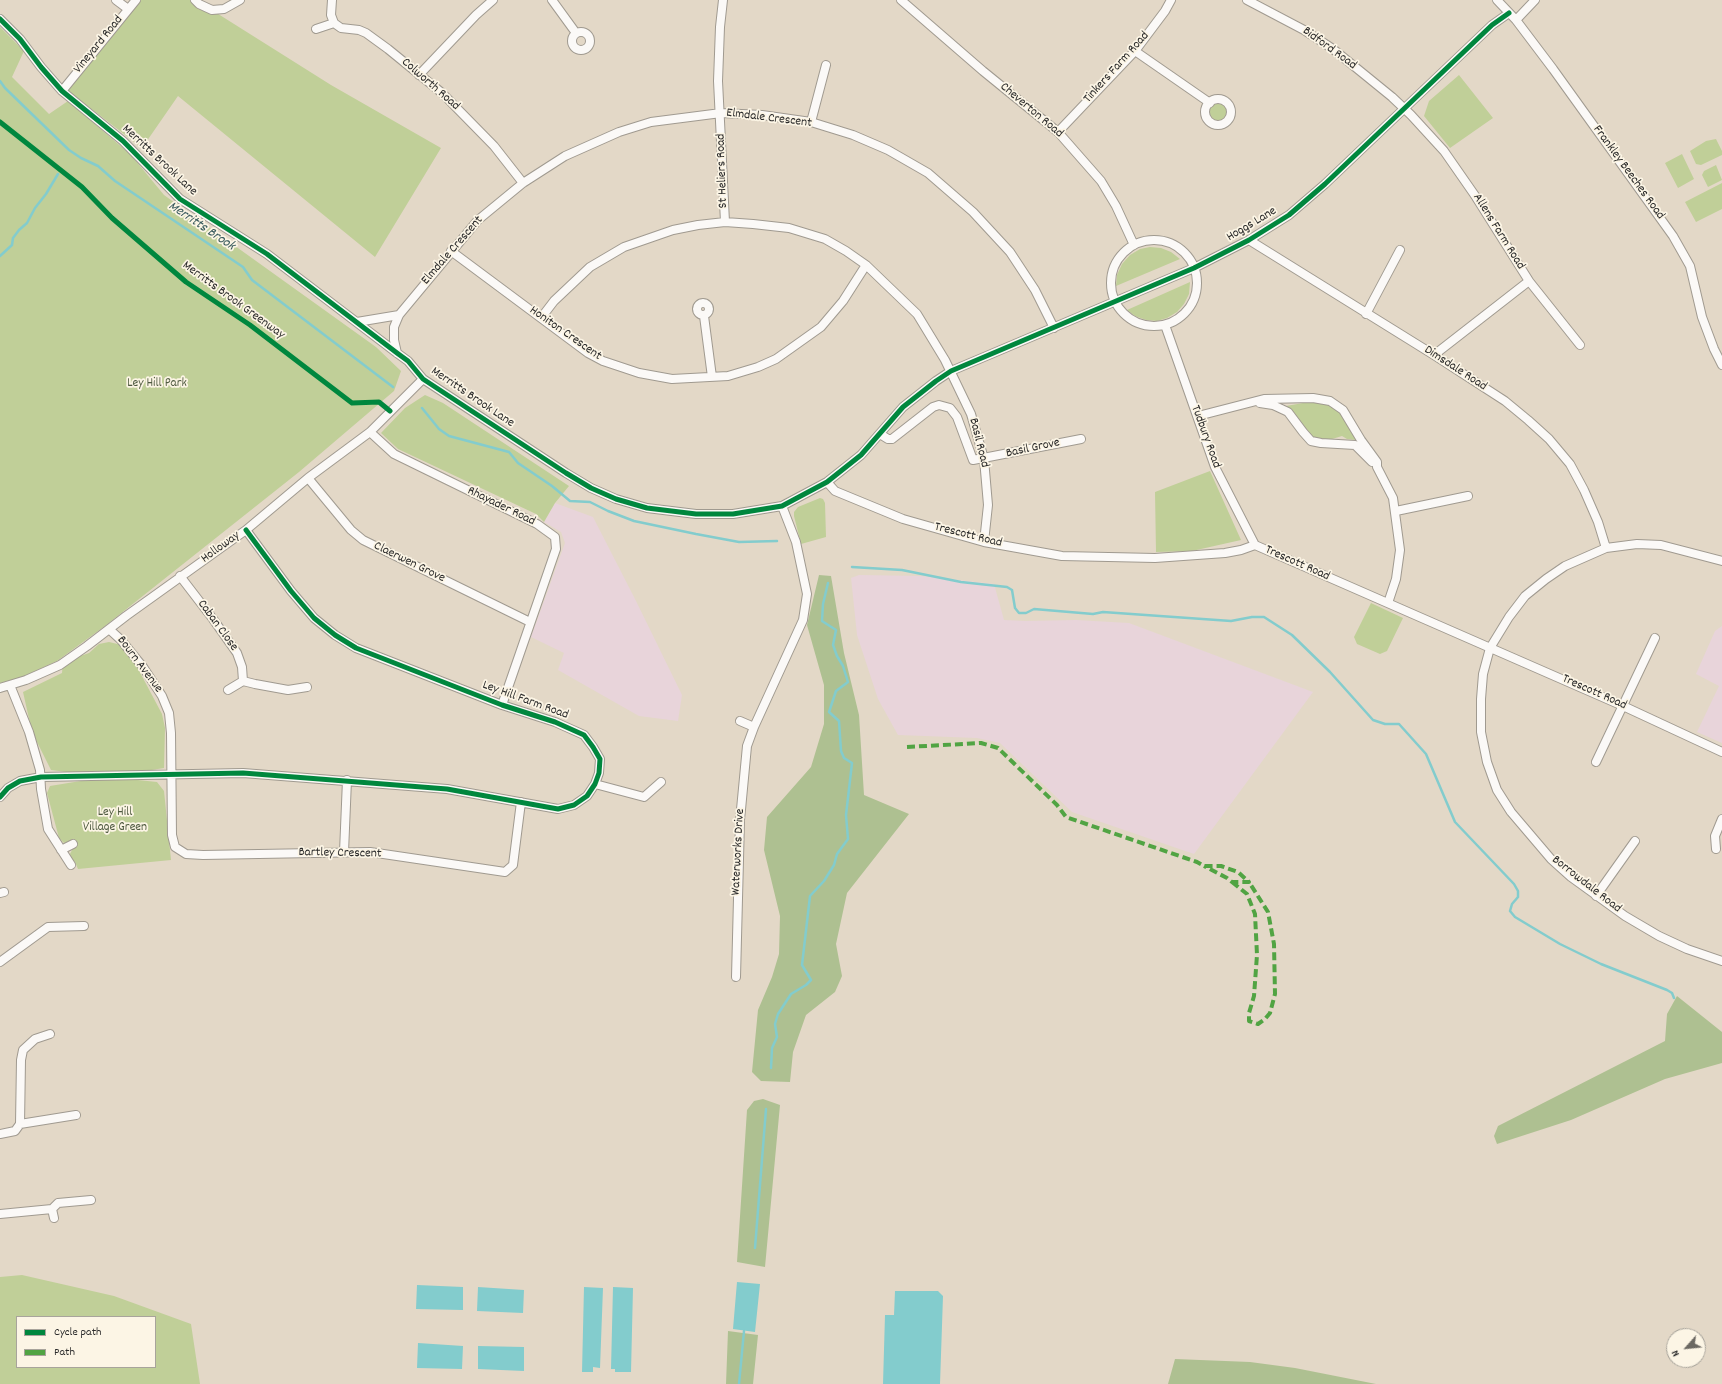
<!DOCTYPE html>
<html>
<head>
<meta charset="utf-8">
<style>
  body { margin:0 }
  #map { position:relative; width:1722px; height:1384px; overflow:hidden; background:#e3d8c7; font-family:Dekko,sans-serif }
  canvas { display:block }
  .legend { position:absolute; left:16px; top:1316px; width:140px; height:52px; box-sizing:border-box; background:#fcf5e5; border:1px solid #a8a49b; margin:0; padding:5px 7px; list-style:none; font-size:12px; color:#2b2b2b }
  .legend li { display:flex; align-items:center; gap:8px; height:20px }
  .legend b { width:20px; border:1px solid #a8a49b }
  .north { position:absolute; left:1666px; top:1328px; width:40px; height:40px; box-sizing:border-box; background:#fcf5e5; border:1px solid #a8a49b; border-radius:50%; rotate:243deg; font-size:11px; font-weight:700; line-height:16px; text-align:center; color:#2b2b2b }
  .north::after { content:''; display:block; margin:auto; width:14px; height:18px; background:#6b6862; clip-path:polygon(50% 0,100% 100%,50% 72%,0 100%) }
</style>
</head>
<body>
<div id="map">
<canvas width="1722" height="1384"></canvas>
<ul class="legend">
<li><b style="height:5px;background:#00873e"></b>Cycle path</li>
<li><b style="height:5px;background:#51a443"></b>Path</li>
</ul>
<div class="north">N</div>
</div>
<script>
const ctx = document.querySelector('canvas').getContext('2d');
ctx.lineJoin = 'round';
function paint(path, color) { ctx.fillStyle = color; ctx.fill(path, 'evenodd'); }
const poly = rows => new Path2D(rows.map(r => 'M' + r).join(''));
function stroke(path, color, width, dash) { ctx.strokeStyle = color; ctx.lineWidth = width; ctx.lineCap = dash ? 'butt' : 'round'; ctx.setLineDash(dash || []); ctx.stroke(path); }
function write(font, color, halo, rows, align = 'center') {
  ctx.font = font + ' Dekko,sans-serif'; ctx.lineWidth = 3.5; ctx.setLineDash([]); ctx.textBaseline = 'middle'; ctx.strokeStyle = halo; ctx.fillStyle = color; for (const [text, x, y, turn = 0] of rows) {
    ctx.save(); ctx.translate(x, y); ctx.rotate((+turn || 0) * Math.PI / 180); ctx.textAlign = isNaN(turn) ? turn : align; if (halo) ctx.strokeText(text, 0, 0); ctx.fillText(text, 0, 0); ctx.restore();
  }
}
paint(poly([
  [555,503,593,517,636,601,682,695,678,721,639,716,558,670,564,653,531,637,565,543,561,532,544,522],
  [859,575,921,576,994,584,1004,620,1026,621,1076,620,1129,623,1313,692,1194,854,1072,812,1000,743,977,738,898,735,878,699,857,635,851,578],
  [1722,626,1722,743,1697,732,1719,686,1696,674,1715,631]
]), '#e8d4da');
paint(poly([
  [140,0,190,0,197,6,215,12,331,85,441,148,375,257,178,96,142,148,67,90],
  [0,27,24,51,12,77,49,114,68,101,131,155,164,195,376,347,401,371,394,391,299,472,105,626,57,661,20,678,0,683],
  [1459,75,1493,118,1450,148,1424,116,1429,101],
  '1209 112a9 9 0 1 1 18 0a9 9 0 1 1-18 0Z',
  [1716,139,1722,151,1722,155,1701,165,1696,164,1690,151,1706,141],
  [1682,154,1694,179,1678,188,1665,163],
  [1716,165,1722,180,1708,187,1702,175,1704,171],
  [1722,183,1722,209,1696,222,1685,202],
  [1150,247,1161,248,1171,252,1180,259,1116,286,1117,275,1122,264,1130,255,1140,249],
  [1190,282,1189,294,1184,304,1177,312,1167,318,1157,321,1146,320,1135,316,1127,310],
  [425,395,443,403,569,486,555,503,544,522,536,514,398,449,381,433,405,408],
  [1329,402,1342,412,1356,440,1347,439,1342,436,1332,439,1318,440,1310,436,1286,406,1303,403],
  [1210,471,1241,540,1192,551,1156,552,1155,492],
  [820,498,823,499,825,503,826,537,801,544,794,516,794,512,798,507],
  [1371,603,1403,618,1387,651,1380,654,1357,644,1354,637],
  [109,642,126,646,162,714,165,728,164,768,109,777,157,782,164,791,171,860,78,869,75,862,71,858,70,854,72,850,76,846,73,840,64,843,59,838,47,793,50,786,105,777,51,770,32,732,23,692,62,673,63,662,89,653,99,644],
  [22,1275,114,1296,191,1324,200,1384,0,1384,0,1277],
  [17,1317,155,1317,155,1367,17,1367]
]), '#c0cf98');
paint(poly([
  [819,575,831,576,844,653,859,715,864,795,909,814,847,893,836,944,842,976,835,992,806,1015,793,1052,790,1082,761,1081,752,1072,758,1010,772,977,779,954,780,916,764,850,767,817,811,767,824,724,824,685,807,625],
  [1677,996,1722,1032,1722,1063,1665,1079,1571,1120,1497,1144,1494,1136,1498,1126,1665,1041,1667,1014],
  [763,1099,780,1105,765,1267,737,1262,747,1110,754,1101],
  [728,1331,758,1335,753,1384,726,1384],
  [1175,1359,1250,1362,1295,1368,1376,1384,1168,1384]
]), '#aec091');
paint(poly([
  [737,1282,760,1284,755,1332,733,1329],
  [417,1285,463,1287,463,1310,416,1309],
  [478,1287,524,1290,523,1313,477,1311],
  [584,1287,603,1288,600,1368,593,1367,593,1372,582,1372],
  [613,1287,633,1288,631,1372,615,1372,615,1369,611,1369],
  [895,1291,938,1291,943,1296,940,1384,883,1384,885,1315,894,1315],
  [418,1343,463,1346,462,1369,417,1368],
  [478,1346,524,1347,524,1371,478,1369]
]), '#83cccd');
stroke(poly([
  [0,81,5,88,69,150,81,158,98,166,115,181,243,267,252,280,393,387],
  [0,256,12,245,13,238,19,230,27,223,35,208,46,194,58,174],
  [422,408,439,429,449,436,509,452,518,463,552,486,570,501,590,502,608,511,634,521,696,534,739,542,777,541],
  [852,567,902,570,961,582,1007,587,1012,590,1015,608,1019,613,1026,613,1034,609,1093,614,1103,612,1231,621,1252,617,1264,617,1292,635,1330,672,1373,720,1385,724,1399,724,1426,754,1455,822,1514,884,1518,891,1518,897,1512,904,1510,911,1515,917,1560,944,1601,964,1667,990,1672,993,1674,998],
  [771,1068,772,1048,777,1037,775,1024,778,1014,791,994,806,985,811,980,802,965,810,896,824,881,834,865,837,854,848,839,846,815,852,763,844,758,841,751,839,721,829,712,836,691,848,682,843,666,837,656,833,645,836,630,822,621,823,604,828,583],
  [755,1248,766,1109],
  [739,1384,744,1331]
]), '#83cccd', 2.5);
const minor = poly([
  [116,0,128,9],
  [195,0,199,4,212,10,224,9,240,0],
  [332,0,331,15,334,23],
  [552,0,576,33],
  [723,0,720,27,718,81,725,222],
  [901,0,983,71,1058,132,1101,181,1116,206,1134,245],
  [1247,0,1304,30,1333,49,1392,97,1411,115,1444,151,1476,197,1529,281,1434,355],
  [1497,0,1516,20,1553,69,1673,236,1690,266,1702,317,1714,349,1722,365],
  [0,19,20,39,41,67,62,91,123,141,180,199,267,254,397,353,408,361,423,379,566,473,591,488,616,499,647,508,696,514,733,514,782,506,827,482,861,455,903,407,936,381,951,371,1194,268,1249,240,1289,215,1325,184,1492,25,1509,13],
  [1516,20,1535,0],
  [316,29,334,23,341,28,359,30,366,33,388,49,442,93,494,146,523,183],
  '572 41a9 9 0 1 1 18 0a9 9 0 1 1-18 0Z',
  [1135,51,1210,103],
  [419,75,476,15,493,0],
  [62,91,136,0],
  '1205 112a13 13 0 1 1 26 0a13 13 0 1 1-26 0Z',
  [811,122,826,65],
  [1058,132,1135,51,1165,11,1171,0],
  [1249,240,1434,355,1505,401,1528,420,1549,439,1570,464,1584,490,1598,522,1606,548],
  '1111 283a43 43 0 1 1 86 0a43 43 0 1 1-86 0Z',
  [451,251,588,353,603,361,639,373,672,379,728,376,758,367,776,359,821,327,843,301,866,265],
  [1529,281,1580,345],
  '697 309a6 6 0 1 1 12 0a6 6 0 1 1-12 0Z',
  [1366,314,1400,250],
  [704,316,712,377],
  [541,318,554,301,590,267,624,247,673,230,698,225,725,222,753,224,789,228,825,239,846,251,866,265,917,314,945,360,971,414,984,459,988,505,984,542],
  [357,322,399,315],
  [1165,325,1215,467,1255,545],
  [397,353,394,340,394,327,399,315,478,220,523,183,565,156,619,132,651,122,721,113,762,115,811,122,853,135,888,150,928,173,973,212,1010,252,1035,290,1054,328],
  [1260,403,1273,405,1288,412,1303,432,1311,441,1321,443,1355,445,1372,462],
  [1198,416,1264,399,1313,398,1330,401,1343,410,1361,440,1377,462,1377,467,1393,498,1400,550,1396,579,1388,603],
  [370,432,394,454,537,524,555,537,556,549,502,705],
  [880,434,888,439,892,439,933,407,939,405,950,408,957,417,973,460,1081,439],
  [308,478,351,530,363,540,530,622],
  [827,482,835,491,903,519,984,542,1062,556,1155,558,1225,553,1241,550,1255,545,1623,706,1722,752],
  [1396,511,1468,496],
  [1722,561,1661,545,1637,544,1606,548,1565,566,1546,579,1525,596,1509,617,1490,648,1483,674,1481,699,1481,732,1487,762,1497,790,1511,812,1551,859,1571,877,1625,916,1659,936,1687,949,1722,961],
  [180,576,213,619,237,653,242,667,243,681,255,684,288,690,307,687],
  [109,629,121,640,143,667,162,696,169,713,171,733,172,835,175,847,186,854,203,855,370,852,505,872,513,865,521,802],
  [10,685,29,732,40,770,41,789,48,829,71,865],
  [0,688,26,680,60,665,87,646,126,616,246,530,308,478,370,432,423,379],
  [228,690,243,681],
  [740,721,754,727],
  [1596,762,1655,638],
  [595,784,644,797,661,782],
  [0,797,8,788,20,781,41,777,243,773,447,789,558,809,574,805,587,796,595,784,599,773,600,759,593,747,584,735,555,722,502,705,356,648,335,635,314,618,291,591,246,530],
  [1716,849,1715,836,1722,819],
  [61,850,73,844],
  [344,852,347,780],
  [0,893,4,892],
  [1596,896,1635,841],
  [0,962,48,927,84,926],
  [736,977,740,820,747,746,754,727,803,620,807,594,796,542,782,506],
  [20,1124,21,1060,23,1050,35,1039,50,1034],
  [0,1134,15,1131,20,1124,76,1115],
  [52,1209,58,1203,91,1200],
  [0,1214,52,1209,54,1218]
]);
stroke(minor, '#a09a90', 10);
stroke(minor, '#fbf9f7', 8);
stroke(poly([
  [907,747,981,743,998,748,1057,805,1066,817,1197,862,1204,866,1221,866,1238,872,1249,882,1232,882,1227,878,1204,866],
  [1232,882,1247,894,1255,914,1257,955,1254,996,1249,1013,1249,1021,1258,1024,1265,1019,1270,1013,1275,994,1274,944,1268,912,1249,882]
]), '#51a443', 4, [8, 4]);
stroke(poly([
  [0,19,20,39,41,67,62,91,123,141,180,199,267,254,397,353,408,361,423,379,566,473,591,488,616,499,647,508,696,514,733,514,782,506,827,482,861,455,903,407,936,381,951,371,1194,268,1249,240,1289,215,1325,184,1492,25,1509,13],
  [0,122,82,187,112,218,186,282,250,325,352,403,379,402,390,411],
  [0,797,8,788,20,781,41,777,243,773,447,789,558,809,574,805,587,796,595,784,599,773,600,759,593,747,584,735,555,722,502,705,356,648,335,635,314,618,291,591,246,530]
]), '#00873e', 5);
write('13px', '#2b2b2b', '#fcf5e5', [
  ["Vineyard Road",99,45,-51],
  ["Bidford Road",1329,49,36],
  ["Tinkers Farm Road",1117,68,-48],
  ["Colworth Road",430,85,41],
  ["Cheverton Road",1031,111,40],
  ["Elmdale Crescent",769,119,7],
  ["Merritts Brook Lane",159,161,43],
  ["St Heliers Road",723,171,-92],
  ["Frankley Beeches Road",1628,173,54],
  ["Hoggs Lane",1252,225,-31],
  ["Allens Farm Road",1498,232,58],
  ["Elmdale Crescent",453,251,-49],
  ["Merritts Brook Greenway",233,301,36],
  ["Honiton Crescent",565,334,35],
  ["Dimsdale Road",1455,369,33],
  ["Merritts Brook Lane",472,398,34],
  ["Tudbury Road",1205,437,70],
  ["Basil Road",978,443,76],
  ["Basil Grove",1033,449,-12],
  ["Rhayader Road",501,507,26],
  ["Trescott Road",968,536,14],
  ["Holloway",221,548,-36],
  ["Claerwen Grove",409,563,26],
  ["Trescott Road",1297,564,24],
  ["Caban Close",217,626,54],
  ["Bourn Avenue",139,665,53],
  ["Trescott Road",1594,693,24],
  ["Ley Hill Farm Road",525,701,20],
  ["Waterworks Drive",739,852,-87],
  ["Bartley Crescent",340,854,1],
  ["Borrowdale Road",1586,885,38]
]);
write('13px', '#4f5a40', '#fcf5e5', [
  ["Ley Hill Park",157,384],
  ["Ley Hill",115,813],
  ["Village Green",115,828]
]);
write('italic 14px', '#395a5d', '#fcf5e5', [
  ["Merritts Brook",201,227,34]
]);
</script>
</body>
</html>
